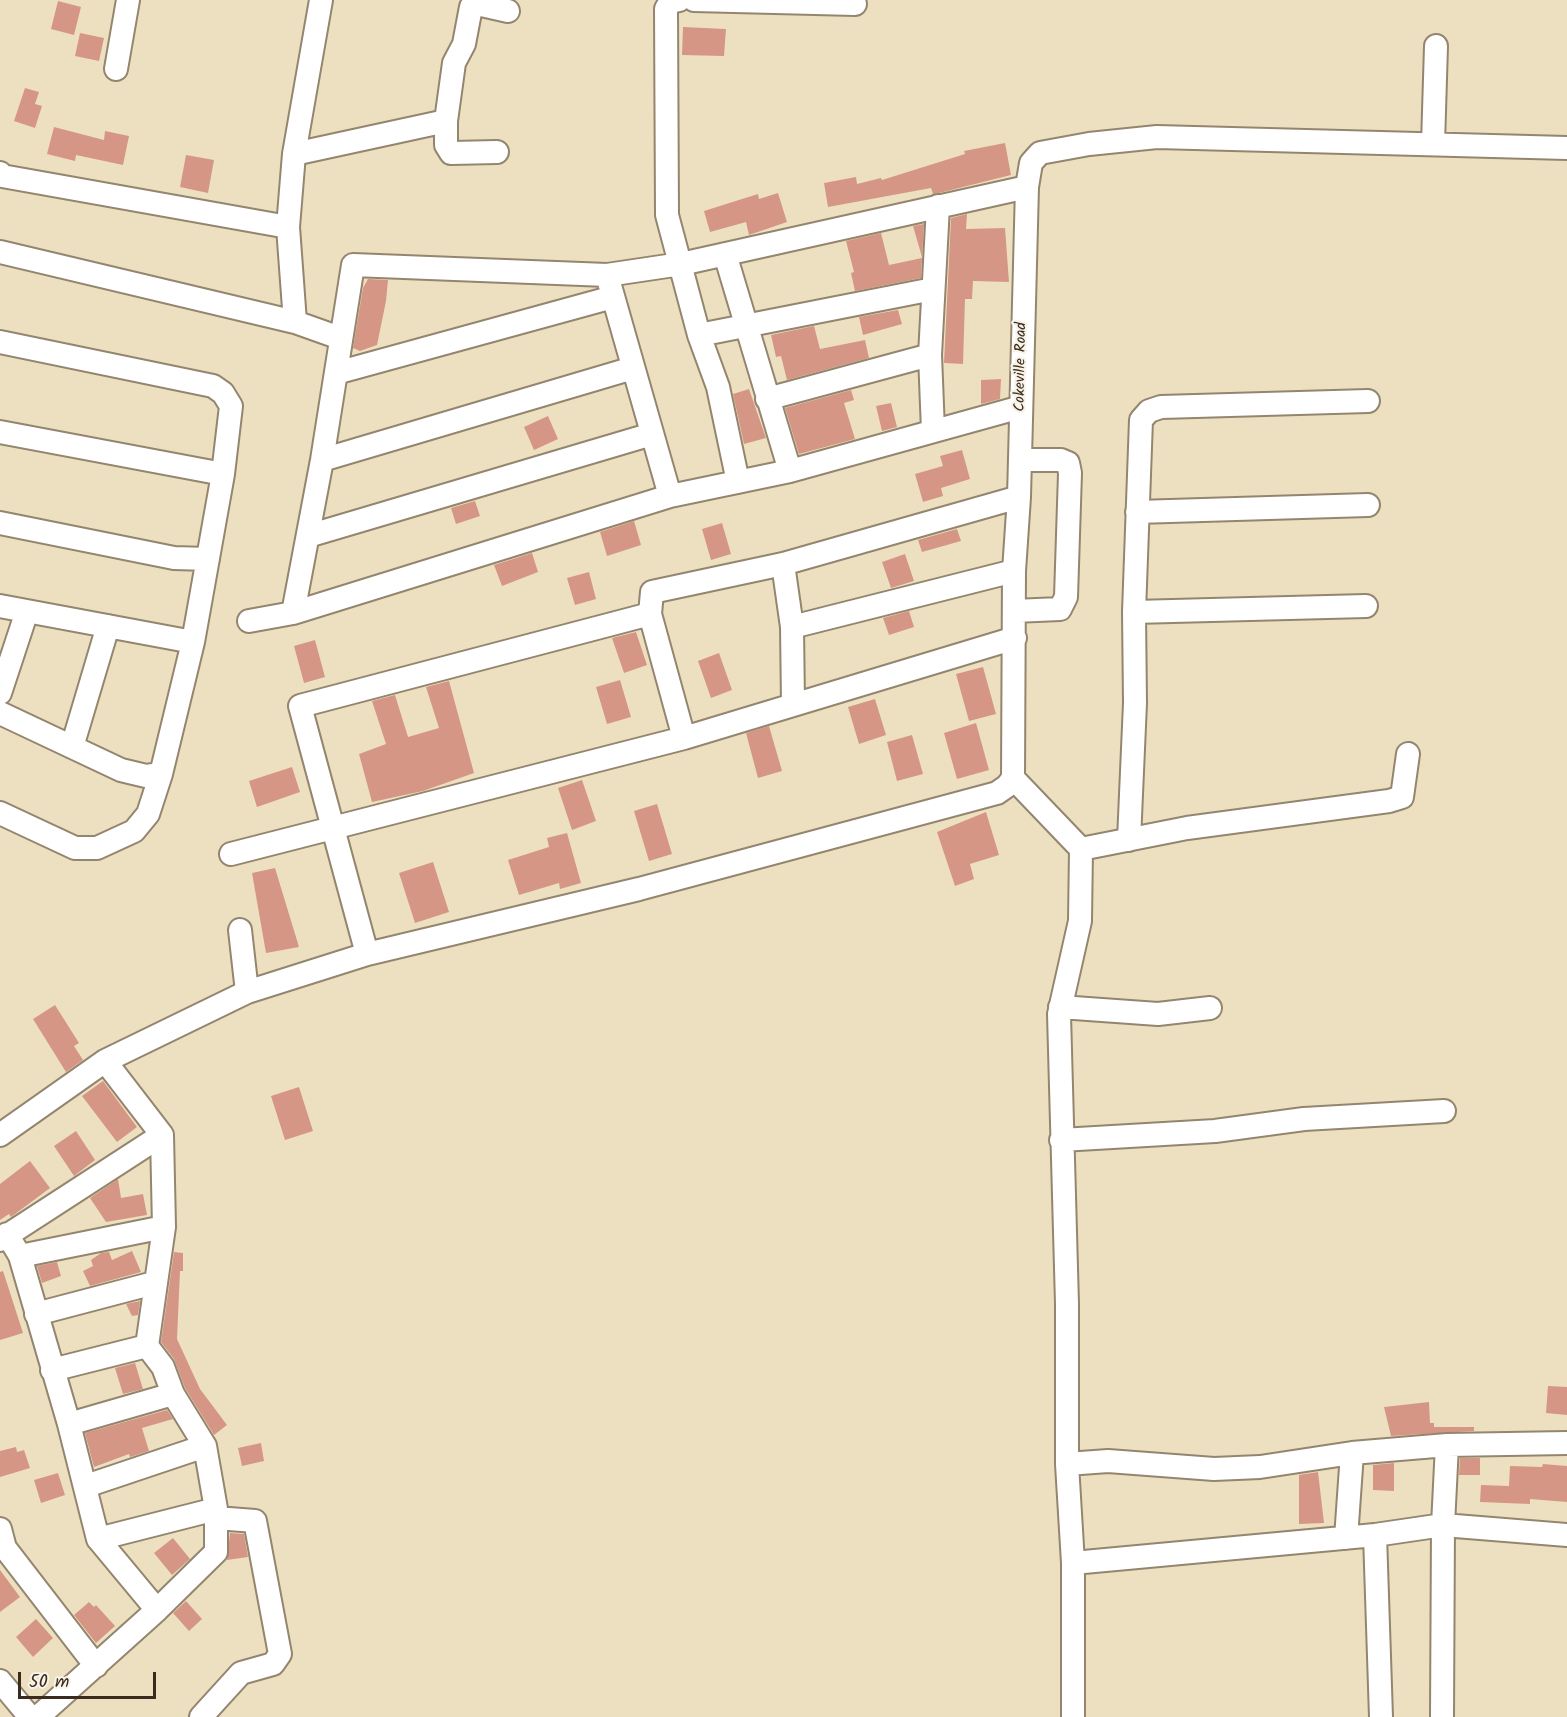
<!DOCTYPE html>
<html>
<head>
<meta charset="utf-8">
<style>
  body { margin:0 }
  #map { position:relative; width:1567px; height:1717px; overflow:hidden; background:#ede0c0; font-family:Kalam,sans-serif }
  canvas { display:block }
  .scale { position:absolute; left:18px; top:1672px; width:138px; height:27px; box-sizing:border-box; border:3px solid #3b2a1e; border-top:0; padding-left:8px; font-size:18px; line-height:21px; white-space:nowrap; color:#3b2a1e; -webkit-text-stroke:4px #f7f3e8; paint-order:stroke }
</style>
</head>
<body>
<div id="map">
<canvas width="1567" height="1717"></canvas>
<div class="scale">50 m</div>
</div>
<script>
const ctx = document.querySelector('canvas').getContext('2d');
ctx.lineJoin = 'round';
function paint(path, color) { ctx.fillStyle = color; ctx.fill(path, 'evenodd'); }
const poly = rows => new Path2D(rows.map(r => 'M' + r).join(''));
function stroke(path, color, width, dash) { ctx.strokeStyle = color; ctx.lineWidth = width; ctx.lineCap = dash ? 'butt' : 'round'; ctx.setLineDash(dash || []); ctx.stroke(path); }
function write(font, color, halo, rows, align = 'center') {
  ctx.font = font + ' Kalam,sans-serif'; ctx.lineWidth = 4.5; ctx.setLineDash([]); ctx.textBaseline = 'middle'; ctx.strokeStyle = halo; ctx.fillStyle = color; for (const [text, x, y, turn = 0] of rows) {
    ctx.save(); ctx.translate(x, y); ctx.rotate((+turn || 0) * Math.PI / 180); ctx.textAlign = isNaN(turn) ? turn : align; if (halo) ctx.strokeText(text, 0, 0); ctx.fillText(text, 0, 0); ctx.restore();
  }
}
paint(poly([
  [58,1,81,7,74,35,51,29],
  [683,27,726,29,724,56,682,55],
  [80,33,104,38,99,61,75,56],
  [25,88,39,92,35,104,42,106,35,128,14,121],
  [54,127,104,140,105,131,129,136,123,165,76,155,75,161,47,154],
  [1005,143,1011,175,939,193,933,194,931,188,828,207,824,183,856,177,857,184,881,178,882,180,965,154,964,151],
  [186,155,214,160,208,193,180,187],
  [778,193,787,222,749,235,746,222,710,232,704,211,758,194,759,199],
  [967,214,966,229,1005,228,1009,282,973,281,972,299,965,299,963,364,944,363,951,218],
  [924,224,922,257,913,226],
  [881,233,889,265,922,258,921,278,855,291,851,273,854,272,846,241],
  [368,279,388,280,386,301,377,345,360,351,353,348,363,288],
  [898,310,902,324,863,335,859,317],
  [814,326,820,349,865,340,869,358,787,380,781,356,776,357,771,335],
  [1001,379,1000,399,981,404,981,380],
  [749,389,766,438,744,444,733,394],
  [851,390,854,400,844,403,855,439,799,454,785,408],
  [891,403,897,427,882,431,876,406],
  [548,416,558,439,534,450,524,427],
  [962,450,970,479,941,488,943,496,923,502,915,474,943,466,940,456],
  [475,501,480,516,456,524,451,508],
  [634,521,641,545,607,556,600,532],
  [722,523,731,554,711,560,702,529],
  [957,529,961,541,922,552,918,540],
  [532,553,538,572,502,586,494,565],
  [905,554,914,581,891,588,882,562],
  [589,572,596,599,575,605,567,578],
  [909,611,914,627,889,635,883,618],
  [636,632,647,665,624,673,612,638],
  [315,640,325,677,304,683,294,646],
  [719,653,732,690,711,698,698,661],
  [983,667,996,714,969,721,956,674],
  [620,680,631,717,607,724,596,687],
  [449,681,474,773,423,791,372,802,359,754,386,744,372,701,395,695,408,737,439,728,426,687],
  [875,699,886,735,859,744,848,707],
  [976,723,989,770,957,779,944,733],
  [769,726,782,771,758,778,746,733],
  [912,735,923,774,897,781,887,742],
  [292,767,300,792,257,807,249,781],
  [582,780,596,821,572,830,558,788],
  [657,804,672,854,649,861,634,811],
  [986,812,999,855,970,864,974,879,955,886,937,832],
  [567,833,581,883,560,889,559,883,519,895,508,860,549,847,547,838],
  [433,862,449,912,415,923,399,873],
  [275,868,299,947,266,953,252,873],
  [55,1005,79,1043,74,1046,83,1060,66,1072,33,1019],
  [103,1081,137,1127,117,1142,82,1096],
  [299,1087,313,1131,285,1140,271,1096],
  [76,1131,95,1160,74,1176,54,1146],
  [30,1161,50,1188,11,1217,9,1214,0,1220,0,1184],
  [118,1179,121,1198,143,1194,147,1215,106,1222,90,1198],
  [132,1251,141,1272,90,1286,83,1271,93,1266,91,1260,101,1253,109,1252,112,1260],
  [174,1252,183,1253,183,1271,180,1271,177,1339,200,1389,227,1425,214,1435,185,1388,174,1359,161,1342],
  [57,1262,61,1276,42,1283,37,1266],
  [3,1271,23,1333,0,1340,0,1272],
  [140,1301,138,1315,132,1316,126,1304],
  [135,1363,143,1389,123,1394,115,1368],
  [1548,1386,1567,1387,1567,1415,1546,1413],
  [1429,1402,1430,1423,1434,1423,1434,1427,1474,1427,1474,1431,1391,1436,1384,1407],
  [167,1410,173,1419,142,1428,149,1451,130,1457,129,1454,94,1467,85,1433],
  [261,1443,264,1461,242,1466,238,1448],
  [16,1447,17,1452,24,1450,30,1468,0,1477,0,1451],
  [1460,1458,1480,1458,1480,1475,1459,1475],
  [1394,1463,1394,1491,1373,1490,1373,1465],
  [1543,1464,1567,1466,1567,1502,1530,1499,1530,1504,1480,1502,1481,1485,1509,1486,1510,1466,1542,1467],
  [1318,1472,1324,1523,1299,1524,1299,1475],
  [58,1473,65,1495,41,1503,34,1480],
  [230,1533,244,1534,248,1557,227,1560],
  [173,1538,190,1559,172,1575,154,1553],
  [0,1570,20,1597,0,1612],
  [186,1601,202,1619,189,1631,173,1613],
  [89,1602,94,1607,96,1605,115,1626,96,1643,74,1615],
  [36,1619,53,1638,33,1657,16,1637]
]), '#d69685');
const minor = poly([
  [321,0,294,154,288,227,295,322,340,338],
  [679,0,670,2,666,9,667,215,699,335,718,387,738,482],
  [694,0,855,4],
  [116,69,128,0],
  [1433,144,1436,46],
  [497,152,451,153,446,145,446,121,454,63,464,44,471,7,477,4,508,11],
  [294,154,446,121],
  [0,173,2,176,288,227],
  [0,252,295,322],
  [725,254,790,471],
  [609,282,670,496],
  [699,335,933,289],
  [0,342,213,386,223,393,231,406,223,474,193,642,161,774,148,814,134,831,97,848,75,848,0,813],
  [336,373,613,297],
  [767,399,930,355],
  [933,431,930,355,938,206],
  [0,432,223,474],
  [322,460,633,368],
  [1137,512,1368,505],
  [0,523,174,558,208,559],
  [308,536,652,434],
  [783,564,792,627,793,704],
  [0,606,193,642],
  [1014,611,1060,609,1066,597,1070,473,1068,463,1061,460,1020,460],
  [1134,612,1366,606],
  [293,613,322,460,353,265,607,275,681,264,1027,187],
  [249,621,293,613,670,496,790,471,1021,407],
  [792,627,1014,571],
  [0,693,27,611],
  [0,713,121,770,146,776,161,774],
  [684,738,650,614,652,592,783,564,1019,497],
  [72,747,108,626],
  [1013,778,1081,849,1080,921,1059,1014,1067,1304,1067,1464,1073,1563,1073,1717],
  [1129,840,1135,703,1134,612,1141,420,1149,411,1161,407,1368,401],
  [1081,849,1187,828,1389,801,1402,797,1408,754],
  [231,854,684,738,1015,638],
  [240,930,247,992],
  [367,954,300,706,650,614],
  [1060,1007,1158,1014,1210,1008],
  [0,1135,105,1061,247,992,367,954,639,889,997,793,1007,786,1013,778,1014,571,1019,497,1027,187,1031,163,1040,153,1089,144,1157,137,1567,148],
  [1061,1140,1215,1131,1304,1119,1444,1111],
  [7,1234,20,1256,69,1424,98,1539,157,1610],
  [0,1240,162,1135],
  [20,1256,164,1227],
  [36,1314,154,1283],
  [52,1370,147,1346],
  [69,1424,173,1394],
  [1067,1464,1108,1461,1214,1469,1260,1467,1352,1453,1447,1445,1567,1443],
  [86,1486,205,1446],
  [0,1529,5,1548,96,1666],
  [1375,1535,1381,1717],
  [1346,1538,1352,1453],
  [98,1539,216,1509],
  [1073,1563,1375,1535,1443,1525,1567,1535],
  [0,1681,30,1717],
  [38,1717,157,1610,216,1552,216,1509,205,1446,173,1394,163,1367,147,1346,164,1227,162,1135,105,1061],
  [201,1717,241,1673,273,1664,280,1654,255,1521,216,1518],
  [1442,1717,1443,1525,1447,1445]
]);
stroke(minor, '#94856f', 26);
stroke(minor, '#fff', 22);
write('15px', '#3b2a1e', '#f7f3e8', [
  ["Cokeville Road",1022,367,-89]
]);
</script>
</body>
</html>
